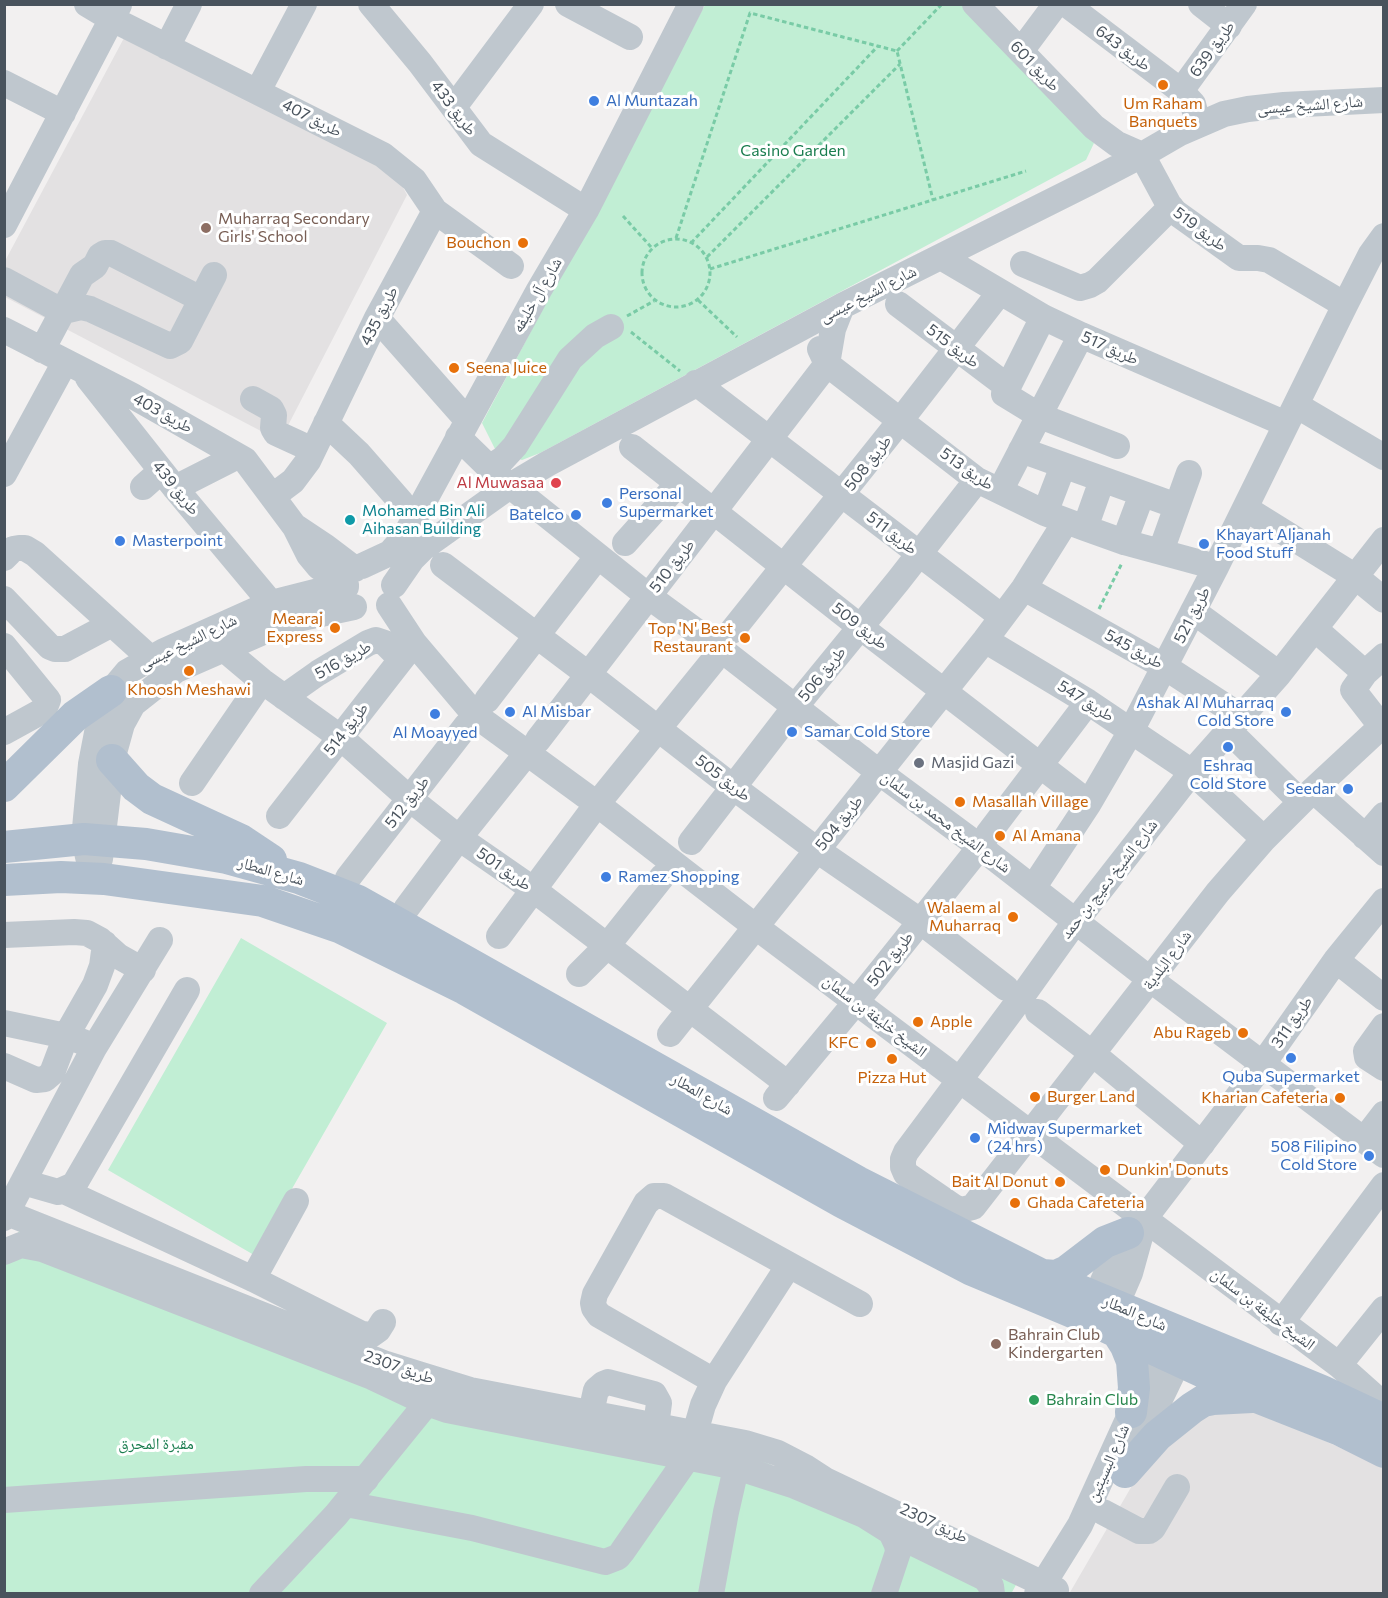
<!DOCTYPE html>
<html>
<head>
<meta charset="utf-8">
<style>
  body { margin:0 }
  #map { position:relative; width:1388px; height:1598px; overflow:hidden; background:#f2f0f0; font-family:Commissioner,sans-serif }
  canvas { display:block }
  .frame { position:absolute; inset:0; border:6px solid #49535d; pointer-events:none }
</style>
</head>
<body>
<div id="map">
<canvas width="1388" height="1598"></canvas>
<div class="frame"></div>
</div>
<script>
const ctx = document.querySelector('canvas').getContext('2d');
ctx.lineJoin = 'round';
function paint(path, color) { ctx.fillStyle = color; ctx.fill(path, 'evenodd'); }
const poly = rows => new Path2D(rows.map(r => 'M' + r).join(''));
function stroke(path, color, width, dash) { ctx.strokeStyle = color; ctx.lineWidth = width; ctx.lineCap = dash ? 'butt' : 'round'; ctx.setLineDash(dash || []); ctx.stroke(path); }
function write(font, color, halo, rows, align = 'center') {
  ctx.font = font + ' Commissioner,"Noto Naskh Arabic",sans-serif'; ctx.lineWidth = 6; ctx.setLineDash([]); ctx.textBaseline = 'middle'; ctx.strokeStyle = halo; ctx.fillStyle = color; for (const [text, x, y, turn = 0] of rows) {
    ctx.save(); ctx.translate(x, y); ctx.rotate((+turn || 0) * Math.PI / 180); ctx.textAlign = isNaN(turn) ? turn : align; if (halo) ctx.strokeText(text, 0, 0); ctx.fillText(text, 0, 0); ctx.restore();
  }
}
paint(poly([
  [124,38,395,172,407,195,280,441,5,297,5,261],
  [1232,1401,1383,1466,1383,1593,1069,1594,1144,1465,1190,1427]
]), '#e3e1e2');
paint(poly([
  [705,5,968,5,1094,143,1086,160,540,453,522,460,495,449,482,423],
  [241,938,387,1023,254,1255,108,1170],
  [21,1229,440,1394,744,1452,1017,1583,1011,1594,5,1593,4,1249]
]), '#c1eed4');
stroke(poly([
  [897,51,942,4],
  [623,216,651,247],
  [676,238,750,13,897,51,933,200],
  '642 273a34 34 0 1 1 68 0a34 34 0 1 1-68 0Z',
  [691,243,878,46],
  [707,257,900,64],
  [710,269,1026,171],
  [698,300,737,337],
  [627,316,654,301],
  [631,332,680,371],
  [1099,609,1122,563]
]), '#79cba6', 3, [4.5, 3]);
stroke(poly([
  [87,4,112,19,383,155,414,180,435,211,511,266],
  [371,4,420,63,481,144,586,210],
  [568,4,630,37],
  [975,4,1094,127,1117,144,1142,155],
  [1066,4,1181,91,1193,104,1198,124],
  [1201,4,1229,26],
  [167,47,189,4],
  [1021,51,1056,4],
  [4,83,63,113],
  [258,91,304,4],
  [1181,91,1244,4],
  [454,107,531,4],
  [1142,155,1169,205,1175,212,1239,258,1258,258,1269,260,1345,305],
  [4,225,119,5],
  [941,257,1043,317,1081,335,1286,424],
  [1023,264,1080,288,1090,285,1097,281,1171,207],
  [4,280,56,308,68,310,81,307,90,309,170,346,180,341,214,275],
  [898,304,1008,387,1004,394,1040,416,1117,446],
  [377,318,467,420],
  [4,330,131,395,245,460,295,527,309,555,319,567,346,585],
  [820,349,827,364,977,480,1045,513,1085,528,1124,542,1216,567],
  [42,350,82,275,95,266,100,256,105,253,111,253,201,299],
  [88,378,175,488,271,603],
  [696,383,1002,617],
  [1008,387,1043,317],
  [253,399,271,409,274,415,273,428,276,433,313,450],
  [1296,405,1384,457],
  [326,423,359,454,401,502],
  [458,437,498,476,648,596,718,647,880,773,980,847,1151,980,1384,1155],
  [632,447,859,626,1089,803],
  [1021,450,1177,506],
  [489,468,503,459,515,446,570,359,595,336,611,327],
  [4,474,65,362],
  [143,487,161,471],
  [175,488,238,456],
  [1000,491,1081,335],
  [273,496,293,481,308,461,377,318,435,211],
  [1245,508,1356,577,1384,600],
  [1045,513,1063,466],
  [296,527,326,547,355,569],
  [1085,528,1102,480],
  [1384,540,1279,674,1192,772,1075,922,1020,999,906,1152,903,1159,903,1167,906,1174,954,1207,961,1210,973,1207,1218,892,1264,839,1313,790,1384,724],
  [1124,542,1142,494],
  [625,543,678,484],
  [1161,551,1189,473],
  [4,558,13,549,19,548,25,548,35,554,151,659],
  [443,565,589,675,733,787,817,850,920,921,1006,988],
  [362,566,390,553,405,536,539,290,586,210,691,4],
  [394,585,412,559,423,548,510,486,547,464,842,306,1090,182,1142,155,1180,133,1224,114,1248,109,1284,105,1384,100],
  [1024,588,1165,667,1240,716],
  [4,599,50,647,55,649,65,649,112,624],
  [389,605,414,643,475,715,597,804,756,927,1339,1365,1384,1405],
  [1193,611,1279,674],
  [1315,629,1365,673],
  [732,631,900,421,1000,292],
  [985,640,1088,702,1192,772,1264,839],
  [4,646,48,700,44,710,4,732],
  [224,649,262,681,340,737,410,799,459,838,534,890,788,1084],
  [284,697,318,673,368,643,376,640,385,643,401,659],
  [487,700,598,556],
  [1381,726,1353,690,1365,673,1384,656],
  [1228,730,1301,802],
  [538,740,827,364,833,329,842,306],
  [192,783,262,681],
  [1313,790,1384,853],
  [279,816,414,643],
  [988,834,1088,702],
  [1365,837,1384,815],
  [691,842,795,707,898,581,977,480],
  [100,859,112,760,122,724,133,704,176,670,288,621,354,607],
  [348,878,466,726],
  [104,879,93,869,89,861,84,839,91,764,101,712,111,691,127,672,164,651,271,603,330,588,346,587],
  [1033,888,1089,803,1131,731,1216,567,1345,305,1371,254,1384,236],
  [406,909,459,838,527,753],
  [4,935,74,932,87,933,100,940,118,956,143,970],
  [499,936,597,804,713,661],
  [1336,960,1384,998],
  [579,974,607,946,662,877],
  [1038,1012,1093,1054,1202,1144],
  [4,1023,66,1036,83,1042],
  [1384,1026,1366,1051,1367,1057,1384,1068],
  [670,1034,985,640,1024,588,1066,521],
  [4,1066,36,1080,45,1079,52,1073,66,1036,95,985,102,966,105,944],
  [776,1098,856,1002,980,847],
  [1364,1140,1384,1114],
  [23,1182,58,1192,74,1185,187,990],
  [64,1191,253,1279,362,1334,371,1335,378,1330,383,1322],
  [7,1213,386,1364,418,1374,470,1390,745,1443,778,1453,805,1467,825,1480,1056,1590],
  [4,1218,94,1048,160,940],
  [4,1252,21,1245,42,1249,372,1377,427,1403,447,1410,736,1467,795,1486,864,1515,891,1532,897,1545,898,1552,884,1594],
  [253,1279,296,1201],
  [1090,1313,1096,1297,1111,1263,1128,1233,1144,1219,1262,1065,1336,960,1384,901],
  [1281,1323,1384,1185],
  [1108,1324,1130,1273,1143,1226],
  [1339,1365,1384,1309],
  [714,1381,599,1315,594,1308,593,1303,595,1294,646,1203,654,1196,664,1196,860,1304],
  [591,1413,596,1390,603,1384,608,1382,654,1394,659,1403,656,1426],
  [695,1433,703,1405,714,1381,789,1265],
  [1134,1453,1186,1345],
  [4,1500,306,1479,366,1479],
  [346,1504,472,1528,605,1562,618,1557,622,1552,688,1457],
  [1103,1512,1139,1531,1149,1531,1153,1528,1177,1487],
  [891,1532,985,1578,991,1586,992,1594],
  [262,1594,336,1515,427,1403],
  [711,1594,726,1512,740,1451],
  [1037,1594,1080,1525,1166,1336]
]), '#bfc7ce', 26);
stroke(poly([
  [112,760,136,787,152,799,241,840,271,860],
  [4,786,75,716,111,691],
  [4,847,84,839,146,844,227,858,299,878,358,901,858,1182,1042,1275,1322,1391,1384,1420],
  [4,880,61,877,104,879,263,901,339,927,465,989,842,1202,972,1270,1089,1319,1257,1397,1338,1429,1384,1452],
  [1042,1275,1056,1276,1067,1271,1105,1242,1128,1233],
  [1119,1335,1126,1346,1132,1361,1134,1388,1131,1412],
  [1125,1472,1157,1436,1192,1408,1203,1401,1213,1399,1252,1397]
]), '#b1bfce', 32);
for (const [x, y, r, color] of [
  [1163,85,6,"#e8710a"],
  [594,101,6,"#3f7fe0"],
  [206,228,6,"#8d6e63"],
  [523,243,6,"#e8710a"],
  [454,368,6,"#e8710a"],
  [556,483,6,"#e0444e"],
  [607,503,6,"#3f7fe0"],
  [576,515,6,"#3f7fe0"],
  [350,520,6,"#0f9aa8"],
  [120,541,6,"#3f7fe0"],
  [1204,544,6,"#3f7fe0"],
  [335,628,6,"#e8710a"],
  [745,638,6,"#e8710a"],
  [189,671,6,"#e8710a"],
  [510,712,6,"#3f7fe0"],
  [1286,712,6,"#3f7fe0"],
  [435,714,6,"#3f7fe0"],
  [792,732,6,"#3f7fe0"],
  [1228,747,6,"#3f7fe0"],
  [919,763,6,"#6b7280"],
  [1348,789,6,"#3f7fe0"],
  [960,802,6,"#e8710a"],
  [1000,836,6,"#e8710a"],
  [606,877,6,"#3f7fe0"],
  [1013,917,6,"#e8710a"],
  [918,1022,6,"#e8710a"],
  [1243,1033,6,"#e8710a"],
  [871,1043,6,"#e8710a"],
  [1291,1058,6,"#3f7fe0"],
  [892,1059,6,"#e8710a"],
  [1035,1097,6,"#e8710a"],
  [1340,1098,6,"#e8710a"],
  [975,1138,6,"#3f7fe0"],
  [1369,1156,6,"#3f7fe0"],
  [1105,1170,6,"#e8710a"],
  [1060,1182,6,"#e8710a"],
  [1015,1203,6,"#e8710a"],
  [996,1344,6,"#8d6e63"],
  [1034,1400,6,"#2e9e5b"]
]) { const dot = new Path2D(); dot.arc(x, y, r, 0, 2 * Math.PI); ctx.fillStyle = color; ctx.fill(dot); stroke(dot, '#fff', 2); }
write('16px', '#49535d', '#fff', [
  ["طريق 643",1123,48,37],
  ["طريق 639",1212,49,-54],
  ["طريق 601",1035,66,46],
  ["شارع الشيخ عيسى",1310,105,-4],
  ["طريق 433",454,108,53],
  ["طريق 407",312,118,27],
  ["طريق 519",1200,229,37],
  ["شارع الشيخ عيسى",868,294,-27],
  ["شارع آل خليفه",537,295,-60],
  ["طريق 435",379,316,-63],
  ["طريق 515",953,346,37],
  ["طريق 517",1110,348,24],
  ["طريق 403",163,413,29],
  ["طريق 508",868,463,-52],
  ["طريق 513",967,469,35],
  ["طريق 439",176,488,51],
  ["طريق 511",892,533,38],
  ["طريق 510",672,566,-52],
  ["طريق 521",1192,615,-63],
  ["طريق 509",860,626,38],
  ["شارع الشيخ عيسى",188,642,-26],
  ["طريق 545",1134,649,29],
  ["طريق 516",343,660,-29],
  ["طريق 506",822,674,-51],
  ["طريق 547",1086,701,32],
  ["طريق 514",346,729,-52],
  ["طريق 505",723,778,38],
  ["طريق 512",407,802,-52],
  ["شارع الشيخ محمد بن سلمان",946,822,37],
  ["طريق 504",839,823,-51],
  ["طريق 501",504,869,35],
  ["شارع المطار",271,871,16],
  ["شارع الشيخ دعيج بن حمد",1109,879,-52],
  ["طريق 502",890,959,-52],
  ["شارع البلدية",1167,960,-53],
  ["الشيخ خليفة بن سلمان",875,1016,37],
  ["طريق 311",1292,1022,-55],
  ["شارع المطار",702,1094,30],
  ["الشيخ خليفة بن سلمان",1263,1309,37],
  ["شارع المطار",1135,1313,23],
  ["طريق 2307",399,1367,19],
  ["شارع البسيتين",1108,1463,-66],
  ["طريق 2307",934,1523,25]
]);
write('16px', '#366cbe', '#fff', [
  ["Al Muntazah",606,101],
  ["Personal",619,494],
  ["Supermarket",619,512],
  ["Batelco",564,515,"right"],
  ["Khayart Aljanah",1216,535],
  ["Food Stuff",1216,553],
  ["Masterpoint",132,541],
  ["Ashak Al Muharraq",1274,703,"right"],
  ["Cold Store",1274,721,"right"],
  ["Al Misbar",522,712],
  ["Samar Cold Store",804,732],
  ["Al Moayyed",435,733,"center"],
  ["Eshraq",1228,766,"center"],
  ["Cold Store",1228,784,"center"],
  ["Seedar",1336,789,"right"],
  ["Ramez Shopping",618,877],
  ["Quba Supermarket",1291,1077,"center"],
  ["Midway Supermarket",987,1129],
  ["(24 hrs)",987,1147],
  ["508 Filipino",1357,1147,"right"],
  ["Cold Store",1357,1165,"right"]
], 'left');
write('16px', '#c56008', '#fff', [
  ["Um Raham",1163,104,"center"],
  ["Banquets",1163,122,"center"],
  ["Bouchon",511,243],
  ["Seena Juice",466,368,"left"],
  ["Mearaj",323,619],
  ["Express",323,637],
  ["Top 'N' Best",733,629],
  ["Restaurant",733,647],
  ["Khoosh Meshawi",189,690,"center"],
  ["Masallah Village",972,802,"left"],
  ["Al Amana",1012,836,"left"],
  ["Walaem al",1001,908],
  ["Muharraq",1001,926],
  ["Apple",930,1022,"left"],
  ["Abu Rageb",1231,1033],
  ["KFC",859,1043],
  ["Pizza Hut",892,1078,"center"],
  ["Burger Land",1047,1097,"left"],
  ["Kharian Cafeteria",1328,1098],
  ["Dunkin' Donuts",1117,1170,"left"],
  ["Bait Al Donut",1048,1182],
  ["Ghada Cafeteria",1027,1203,"left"]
], 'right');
write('16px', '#1a7d4f', '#fff', [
  ["Casino Garden",793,151],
  ["مقبرة المحرق",156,1444]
]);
write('16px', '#785e54', '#fff', [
  ["Muharraq Secondary",218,219],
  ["Girls' School",218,237],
  ["Bahrain Club",1008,1335],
  ["Kindergarten",1008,1353]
], 'left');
write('16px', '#be3a42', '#fff', [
  ["Al Muwasaa",544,483]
], 'right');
write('16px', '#0d838f', '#fff', [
  ["Mohamed Bin Ali",362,511],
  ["Aihasan Building",362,529]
], 'left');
write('16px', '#5b616d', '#fff', [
  ["Masjid Gazi",931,763]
], 'left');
write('16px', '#27864d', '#fff', [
  ["Bahrain Club",1046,1400]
], 'left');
</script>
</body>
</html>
